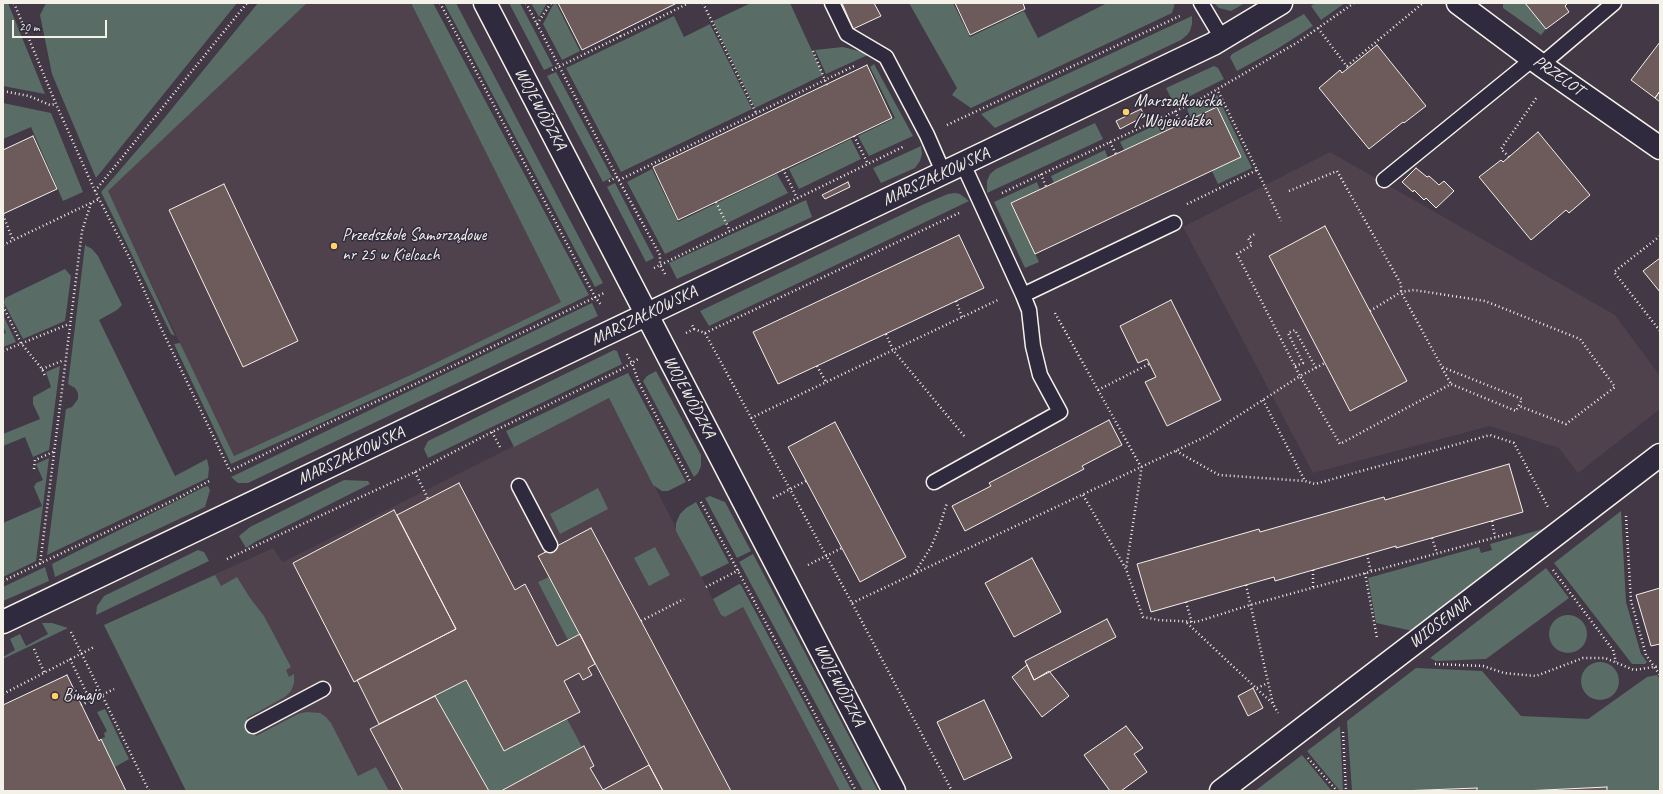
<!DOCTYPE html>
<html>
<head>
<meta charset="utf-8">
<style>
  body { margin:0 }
  #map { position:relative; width:1663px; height:794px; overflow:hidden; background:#423846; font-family:Caveat,sans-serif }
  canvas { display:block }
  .frame { position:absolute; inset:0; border:4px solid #f4f1e8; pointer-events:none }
  .scale { position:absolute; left:12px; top:20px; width:95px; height:18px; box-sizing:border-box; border:2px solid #f4f1e8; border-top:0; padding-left:5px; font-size:12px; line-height:14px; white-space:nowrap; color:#f4f1e8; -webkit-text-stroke:3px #2f2a3d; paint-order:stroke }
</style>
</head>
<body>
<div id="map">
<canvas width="1663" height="794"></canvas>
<div class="frame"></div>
<div class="scale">20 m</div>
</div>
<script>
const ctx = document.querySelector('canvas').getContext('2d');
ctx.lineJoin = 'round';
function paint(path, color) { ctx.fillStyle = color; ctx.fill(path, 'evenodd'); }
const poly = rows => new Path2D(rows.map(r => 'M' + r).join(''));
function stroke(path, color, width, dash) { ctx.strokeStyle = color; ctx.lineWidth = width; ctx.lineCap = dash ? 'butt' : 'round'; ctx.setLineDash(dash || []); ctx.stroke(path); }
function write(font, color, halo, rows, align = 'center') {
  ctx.font = font + ' Caveat,sans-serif'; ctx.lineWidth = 3; ctx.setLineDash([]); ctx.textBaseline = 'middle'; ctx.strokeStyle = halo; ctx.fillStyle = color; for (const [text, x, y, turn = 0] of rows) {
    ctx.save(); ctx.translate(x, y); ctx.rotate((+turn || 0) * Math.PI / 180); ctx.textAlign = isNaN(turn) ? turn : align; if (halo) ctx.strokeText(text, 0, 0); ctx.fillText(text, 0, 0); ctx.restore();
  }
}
paint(poly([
  [307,3,411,3,562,302,419,371,234,456,107,191],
  [1330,152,1615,315,1660,376,1660,409,1578,473,1559,448,1490,426,1313,473,1183,227],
  [609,398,721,615,725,617,743,607,840,791,186,791,104,625,273,548,280,559,283,562]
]), '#4f424c');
paint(poly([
  [3,3,8,3,45,94,3,86],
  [46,3,237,3,96,178,52,74,40,15],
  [258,3,307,3,108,191,175,336,171,334,101,192,157,127],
  [411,3,433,3,589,295,389,392,231,464,174,344,180,343,234,456,419,371,561,302],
  [444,3,456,3,603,283,595,287],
  [509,3,520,3,553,66,544,70],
  [531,3,547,3,539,17],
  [554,3,556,3,580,51,562,60,543,24],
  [751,3,790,3,823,75,755,108,713,21],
  [909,3,953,3,970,37,1024,11,1038,38,1107,3,1175,3,1172,13,971,108,952,95,957,88],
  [1245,3,1231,11,1219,8,1215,4],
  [1315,3,1345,3,1321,20,1311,6],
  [1503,3,1525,3,1546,29,1541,35,1503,8],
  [1304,14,1313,26,1277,49,1237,71,1230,57,1232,54],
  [674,16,684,37,710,24,752,109,621,172,566,68],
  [1192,16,1192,24,1190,31,1187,35,1181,40,995,128,981,114],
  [843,47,870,54,826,74,815,50],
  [874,64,913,136,869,156,858,136,895,118,870,67],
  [1214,66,1218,68,1224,79,1174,104,1166,88],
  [556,72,612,177,603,182,547,76],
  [1217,95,1252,168,1218,184,1212,171,1240,157,1217,107,1191,119,1187,109],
  [3,103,51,113,83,192,63,201,31,127,3,139],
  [1168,119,1171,128,1124,150,1120,142],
  [1095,123,1103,139,987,193,987,181,990,174,996,169],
  [851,139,861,159,799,189,789,169],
  [921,146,922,154,920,161,915,168,881,183,873,168],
  [1105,150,1108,158,1054,183,1051,176],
  [652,169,678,222,777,174,788,193,665,254,627,182],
  [1037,182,1040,190,1012,203,1039,262,1025,268,994,202],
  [615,183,654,258,646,262,607,187],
  [955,193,960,194,969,201,709,326,700,311,924,204,948,194],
  [806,200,812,217,677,279,669,263],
  [85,245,92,249,98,256,122,305,117,310,99,320,175,476,207,459,209,468,208,478,47,555,66,409,72,407,78,399,78,393,75,388,68,384],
  [65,269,71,276,65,321,23,339,4,303,5,298],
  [592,303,598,316,248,483,238,483,231,477],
  [4,317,16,342,3,347,3,334,6,333,3,326],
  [614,350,617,351,622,364,428,458,424,449,428,441],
  [60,366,49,450,33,457,25,437,3,446,3,434,40,419,33,404,33,397,51,387,46,372],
  [656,371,701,455,701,466,698,473,694,477,643,381,647,376],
  [628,373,686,482,668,491,662,491,653,485,609,398,514,447,506,431],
  [49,458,36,561,3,577,3,523,42,506,34,487,36,483,43,480,36,464],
  [344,480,368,481,370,484,255,542,246,548,239,536,250,527],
  [208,486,210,490,205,507,55,577,52,564,204,487],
  [598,488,608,509,560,534,550,514],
  [710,496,725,502,751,551,737,558,705,498],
  [696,502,729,563,701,577,676,531,676,523,680,514,686,508],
  [1621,511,1626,602,1641,654,1647,662,1645,664,1632,664,1554,563],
  [1543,529,1413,631,1376,623,1368,578,1479,547,1481,553,1492,550,1490,544],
  [655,547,670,575,649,586,634,558],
  [198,550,204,552,209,561,96,615,97,606,104,596],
  [753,554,878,791,863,791,739,562],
  [45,567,49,581,3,601,3,587],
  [1546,568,1569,598,1486,659,1436,661,1430,658],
  [215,575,221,586,237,577,250,598,264,616,291,667,286,670,289,677,294,674,294,683,291,691,285,697,247,718,256,736,298,714,306,712,320,713,326,717,331,723,358,776,376,767,389,791,186,791,104,625],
  [549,577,580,634,568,640,538,582],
  [739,584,741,585,852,791,840,791,743,607,725,617,721,615,713,599],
  '1549 634a19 19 0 1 1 38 0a19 19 0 1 1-38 0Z',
  [42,623,52,623,68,628,3,659,3,657,15,650,10,639,20,634,26,646,48,634],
  '1581 681a19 19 0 1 1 38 0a19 19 0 1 1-38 0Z',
  [1416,668,1482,671,1521,716,1588,719,1647,677,1657,675,1660,679,1660,790,1477,791,1477,788,1400,791,1352,791,1347,721],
  [466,680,504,751,567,719,582,747,501,791,489,791,435,696],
  [105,709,129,759,115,767,101,739,105,737,104,733,107,731,97,712],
  [1340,726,1343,791,1340,791,1307,751],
  [1302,755,1332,791,1255,791]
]), '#596c66');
const building = poly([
  [558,3,677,3,582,50,558,3],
  [842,3,874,3,881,16,853,29,842,3],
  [955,3,1023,3,1025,9,970,35,955,3],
  [1525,3,1568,3,1565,6,1569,12,1546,29,1525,3],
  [1660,42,1660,91,1655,98,1631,80,1660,42],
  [1377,45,1426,106,1404,123,1403,122,1369,149,1319,88,1340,70,1342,73,1377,45],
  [867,65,892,118,678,220,653,167,867,65],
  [1660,91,1660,102,1655,98,1660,91],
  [1217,107,1241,157,1035,254,1011,203,1217,107],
  [1141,109,1145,116,1120,129,1116,121,1141,109],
  [1538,132,1590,195,1569,213,1566,210,1531,240,1479,177,1501,160,1503,162,1538,132],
  [33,136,57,189,3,214,3,150,33,136],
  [1416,168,1427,177,1429,176,1439,185,1444,181,1454,191,1436,208,1426,198,1424,200,1414,190,1413,192,1402,182,1416,168],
  [848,182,850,187,825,199,822,195,848,182],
  [224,184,298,341,243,367,169,210,224,184],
  [1325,226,1407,381,1350,411,1269,256,1325,226],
  [959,235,984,288,778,384,753,332,959,235],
  [1660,258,1660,292,1643,271,1660,258],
  [1171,300,1221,400,1167,426,1145,382,1156,377,1147,359,1138,363,1120,326,1171,300],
  [1109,420,1122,445,1082,466,1084,469,965,531,952,506,991,486,989,483,1109,420],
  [835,422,906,557,860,582,788,447,835,422],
  [1509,464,1523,512,1396,548,1396,546,1275,581,1274,577,1151,612,1137,564,1259,529,1260,532,1384,497,1385,500,1509,464],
  [459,483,515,590,525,584,557,646,580,634,595,664,588,668,592,675,583,680,579,673,564,681,580,712,504,751,466,680,379,724,357,680,456,629,397,515,459,483],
  [394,510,456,629,354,682,293,563,394,510],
  [591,528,641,621,731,791,663,791,538,556,591,528],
  [1032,558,1061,612,1014,637,985,583,1032,558],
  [1660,588,1660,644,1651,646,1636,595,1660,588],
  [1107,619,1116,637,1034,680,1025,661,1107,619],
  [1027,665,1034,680,1049,671,1069,696,1042,717,1012,677,1027,665],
  [67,675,99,741,101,739,126,791,3,791,3,705,67,675],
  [1253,688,1263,708,1248,716,1238,696,1253,688],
  [435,696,489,791,403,791,370,729,435,696],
  [984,700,1012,758,964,780,937,722,984,700],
  [1126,726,1143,748,1134,754,1147,772,1121,791,1110,791,1084,755,1126,726],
  [584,746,594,766,590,768,603,790,649,765,663,791,501,791,584,746],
  [1607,787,1607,791,1523,791,1607,787],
  [1477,788,1477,791,1400,791,1477,788]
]);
paint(building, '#6d5a5a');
stroke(building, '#f4f1e8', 1);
const service = poly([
  [832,3,847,34,886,57,927,135,944,174],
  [1201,3,1223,40],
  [1541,65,1614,3],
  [1384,180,1533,59],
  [1023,295,1174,223],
  [934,482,1060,412,1040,375,1033,346,1029,310,1023,295,963,164],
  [519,486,550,545],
  [253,726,323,689]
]);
const minor = poly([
  [485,3,894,791],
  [1458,3,1541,65,1660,148],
  [3,622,1213,44,1281,3],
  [1221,791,1660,455]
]);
stroke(service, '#f4f1e8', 17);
stroke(minor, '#f4f1e8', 25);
stroke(poly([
  [14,3,56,104,95,191,129,257,161,328,230,471,326,424,411,386,604,293],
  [440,3,595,297,602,306],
  [526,3,617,177,660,255,660,265,905,146],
  [703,3,756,113],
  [537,24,551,3],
  [1318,28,1348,68],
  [618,32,621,37],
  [813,51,827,85],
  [1347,66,1423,3],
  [552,70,689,3],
  [3,91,29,96,50,105,56,104],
  [1175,111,1181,123],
  [947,125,1182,15],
  [854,136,868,164],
  [1110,142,1116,154],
  [1509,157,1501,149,1537,97],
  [783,169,797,198],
  [1257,170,1281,221],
  [1041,174,1046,187],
  [619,180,854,66],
  [609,181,617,177],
  [95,191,247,3],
  [1289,191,1337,171,1401,284,1401,292,1442,367,1522,399,1516,411,1451,384,1340,444,1300,376,1325,363],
  [1002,193,1197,101,1298,42,1354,3],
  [716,202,730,231],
  [1187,204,1257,170,1217,89],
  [3,215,13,240],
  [1660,236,1614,272,1660,331],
  [3,245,99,199],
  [654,268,660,265,665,274],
  [956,301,962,317],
  [3,306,21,343,42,369,45,376],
  [1370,311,1401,292,1414,290,1485,301,1580,339,1615,387,1566,424,1519,406],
  [1055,313,1141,467,1141,472,1126,569],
  [694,329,705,333,852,603,952,791],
  [686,333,694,329,691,323],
  [705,333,959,213],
  [886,334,893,350,965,437],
  [3,351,69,324],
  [627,354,632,363,638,359],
  [817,366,826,382],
  [1295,366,1303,363,1288,333,1295,330,1316,368],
  [1442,368,1451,384],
  [42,369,64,360],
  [1098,390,1149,364],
  [1263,400,1305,481],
  [751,418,1000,299],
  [492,432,501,449],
  [1176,451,1219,475,1305,481,1315,484,1490,435,1514,443,1548,507],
  [34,469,35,460,53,452],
  [415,472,428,499],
  [1083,495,1126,569,1143,617,1159,620,1196,622,1250,605,1511,533],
  [773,498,806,481],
  [701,502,856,791],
  [1626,516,1631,601,1646,655,1660,675],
  [1492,521,1495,537],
  [1432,538,1437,553],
  [1367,554,1371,572],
  [227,559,415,472,492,432,618,371,632,363,639,383,690,481],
  [40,564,82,231,91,203],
  [808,565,842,548],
  [1313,570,1313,587],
  [1553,570,1613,650,1616,662],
  [1365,573,1377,638],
  [914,574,931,547,939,528,947,503],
  [3,581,178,498,211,480],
  [1246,585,1273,704,1278,713],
  [706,587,739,570],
  [1186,602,1192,623],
  [852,603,1207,436,1300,376,1237,254,1252,245,1248,238,1255,234],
  [641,621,684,599],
  [1187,623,1272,703],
  [71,632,149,791],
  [34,649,44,672],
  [70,659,90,700],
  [1435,664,1483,666,1504,673,1536,676,1583,658,1605,658,1634,670,1660,666],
  [1257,688,1268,683],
  [3,694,94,647],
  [81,705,114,689],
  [1343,732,1346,791],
  [1308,758,1337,791]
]), '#f4f1e8', 2.5, [1, 3]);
stroke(service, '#2f2a3d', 14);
stroke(minor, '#2f2a3d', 22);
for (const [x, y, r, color] of [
  [1126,112,4,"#ffd166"],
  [334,246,4,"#ffd166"],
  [55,696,4,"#ffd166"]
]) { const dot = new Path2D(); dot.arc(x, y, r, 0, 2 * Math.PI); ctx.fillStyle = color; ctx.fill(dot); stroke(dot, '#2f2a3d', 1.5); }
write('17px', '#f4f1e8', '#2f2a3d', [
  ["PRZELOT",1558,76,35],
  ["WOJEWÓDZKA",540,109,62],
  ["MARSZAŁKOWSKA",936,177,-25],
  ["MARSZAŁKOWSKA",644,316,-26],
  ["WOJEWÓDZKA",689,397,62],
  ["MARSZAŁKOWSKA",351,456,-25],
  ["WIOSENNA",1440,623,-37],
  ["WOJEWÓDZKA",839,685,63]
]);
write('17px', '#f4f1e8', '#2f2a3d', [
  ["Marszałkowska",1134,102],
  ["/ Wojewódzka",1134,122],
  ["Przedszkole Samorządowe",342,236],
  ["nr 25 w Kielcach",342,256],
  ["Bimajo",63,696]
], 'left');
</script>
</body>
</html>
